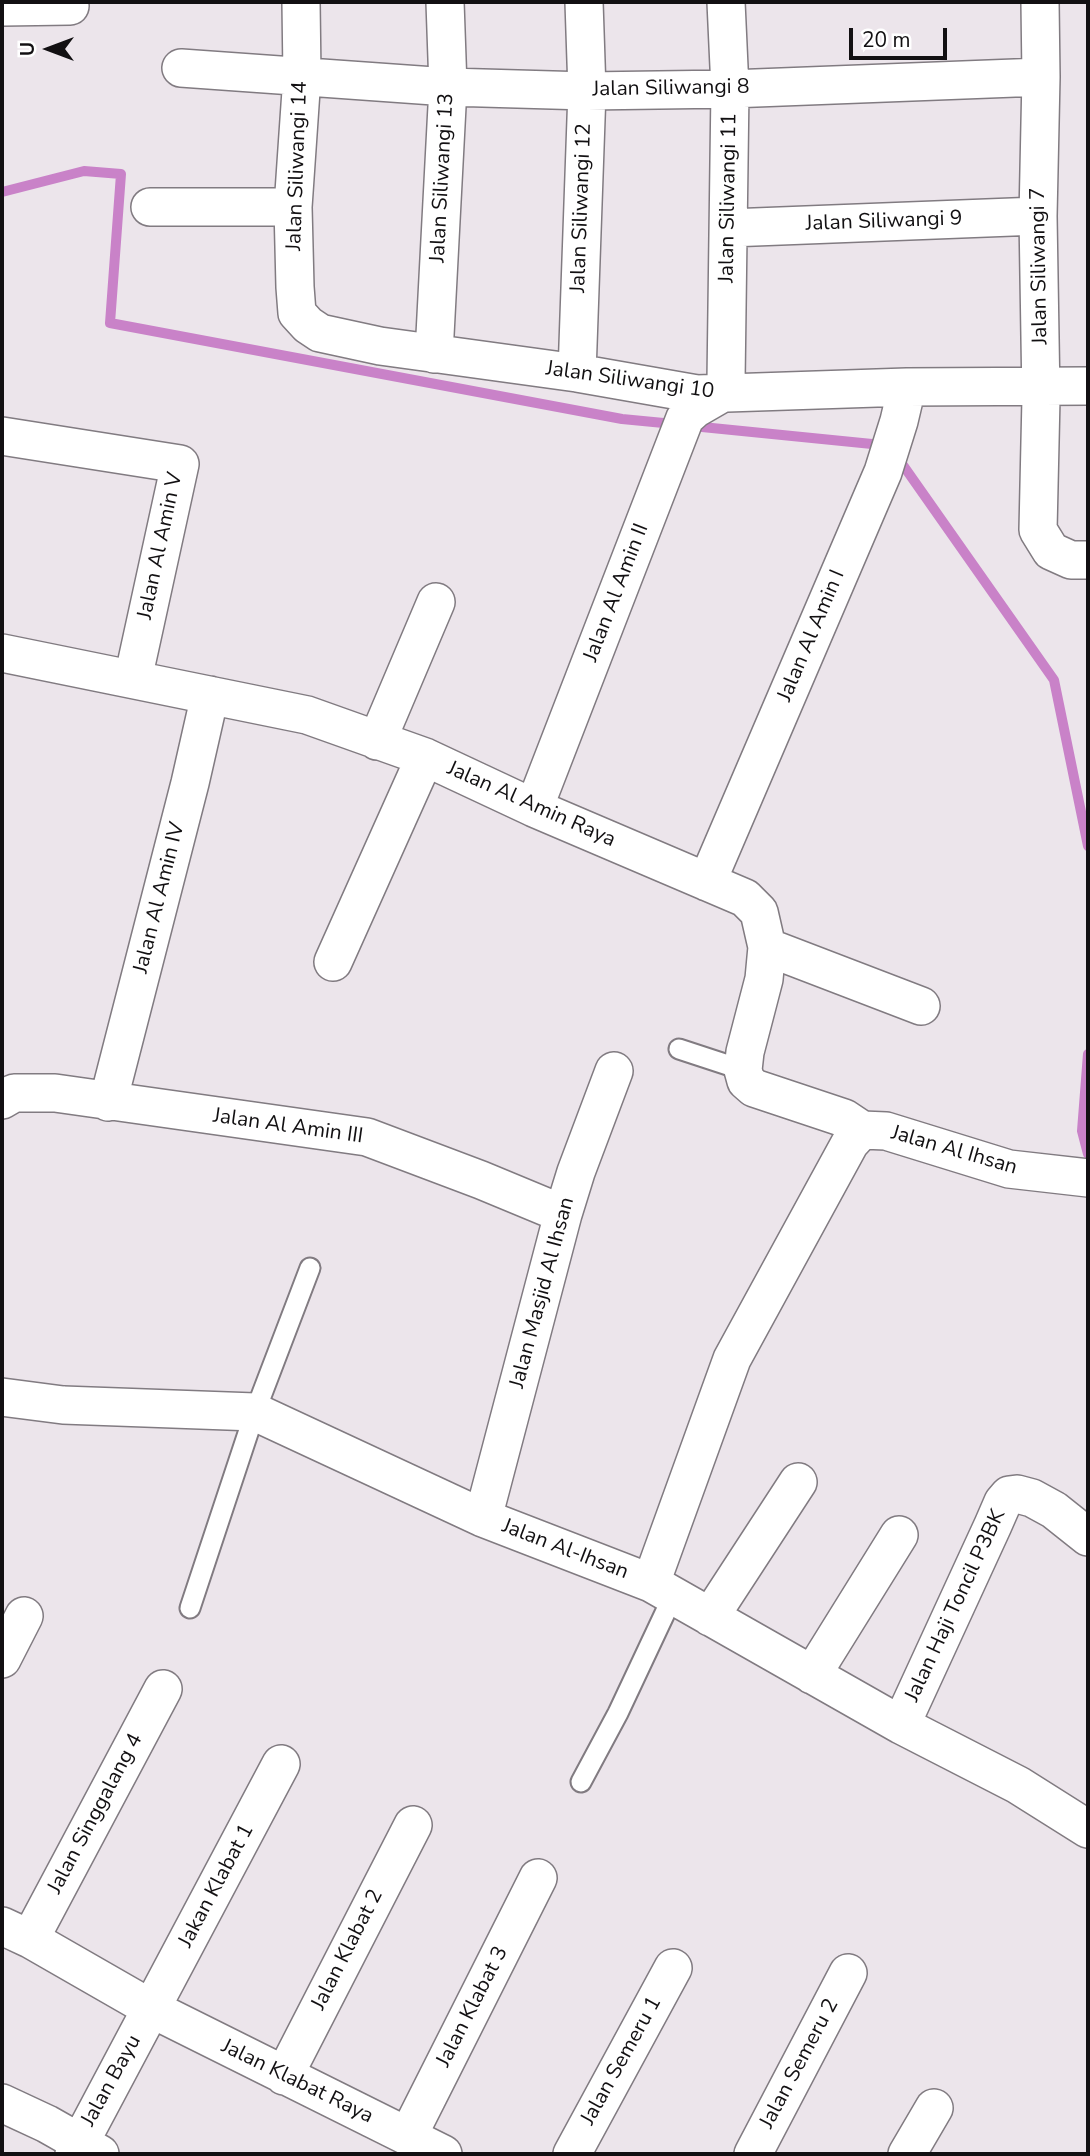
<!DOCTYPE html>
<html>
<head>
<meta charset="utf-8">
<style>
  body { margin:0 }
  #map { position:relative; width:1090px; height:2156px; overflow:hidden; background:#ece5eb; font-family:"Nunito Sans",sans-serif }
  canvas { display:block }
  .frame { position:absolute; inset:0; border:4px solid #121012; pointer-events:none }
  .north { position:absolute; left:14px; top:14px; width:70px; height:70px; -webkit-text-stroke:5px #fff; paint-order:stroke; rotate:270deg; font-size:19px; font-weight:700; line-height:28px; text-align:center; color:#121012 }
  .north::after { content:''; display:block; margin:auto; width:24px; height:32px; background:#121012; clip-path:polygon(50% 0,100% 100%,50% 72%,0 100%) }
  .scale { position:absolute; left:849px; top:28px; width:98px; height:32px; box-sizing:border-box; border:4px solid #121012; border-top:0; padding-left:9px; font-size:21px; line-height:24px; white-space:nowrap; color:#121012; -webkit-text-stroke:5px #fff; paint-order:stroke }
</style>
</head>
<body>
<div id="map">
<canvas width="1090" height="2156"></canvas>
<div class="frame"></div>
<div class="north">U</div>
<div class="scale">20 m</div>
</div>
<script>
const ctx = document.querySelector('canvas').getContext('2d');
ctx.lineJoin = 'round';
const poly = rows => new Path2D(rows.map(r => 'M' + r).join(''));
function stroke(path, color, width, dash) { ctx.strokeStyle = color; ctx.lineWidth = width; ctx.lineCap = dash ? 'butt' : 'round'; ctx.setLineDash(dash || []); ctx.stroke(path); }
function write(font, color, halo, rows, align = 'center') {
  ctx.font = font + ' "Nunito Sans",sans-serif'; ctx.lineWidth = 6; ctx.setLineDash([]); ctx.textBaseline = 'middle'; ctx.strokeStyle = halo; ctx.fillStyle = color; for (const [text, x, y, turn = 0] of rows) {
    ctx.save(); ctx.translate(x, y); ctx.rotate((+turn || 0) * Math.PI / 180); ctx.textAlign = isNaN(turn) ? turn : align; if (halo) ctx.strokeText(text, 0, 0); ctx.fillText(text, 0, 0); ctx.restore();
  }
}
stroke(poly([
  [2,192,84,171,121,174,110,323,622,419,674,424],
  [692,426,882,445],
  [898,458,1054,680,1088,846],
  [1088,1054,1082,1131,1088,1154]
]), '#c982c8', 10);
const lane = poly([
  [679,1049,743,1070],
  [190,1608,255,1412,310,1268],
  [581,1782,618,1713,673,1596]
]);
const street = poly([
  [301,2,302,76,293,207,295,287,297,313,308,325,320,333,380,346,577,373,697,394,907,387,1088,386],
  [1040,2,1041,77,1038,216,1041,398,1038,530,1051,551,1071,560,1088,560],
  [2,7,70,6],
  [181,68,448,87,587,91,730,89,1041,77],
  [150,207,293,207],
  [729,228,1038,216],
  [434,354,448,87,445,2],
  [577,373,587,91,584,2],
  [2,436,180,464,133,679],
  [2,653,307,715,425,757,534,808,745,898,759,912,767,947,764,979,745,1052,743,1070,746,1081,754,1088,844,1118,862,1130],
  [377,741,436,602],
  [534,808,685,418,695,409,721,394,726,381,730,89,726,2],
  [707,882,883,472,899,421,907,387],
  [767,947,921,1006],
  [333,962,425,757],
  [2,1100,14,1093,55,1093,367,1137,481,1180,563,1214],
  [108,1102,190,783,210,695],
  [862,1130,886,1131,1009,1169,1088,1178],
  [2,1397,63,1405,255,1412,483,1518,651,1583,901,1725,1018,1785,1088,1829],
  [483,1518,563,1214,576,1172,614,1071],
  [651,1583,732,1359,850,1143,862,1130],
  [710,1617,798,1482],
  [2,1659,24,1616],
  [812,1675,899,1535],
  [901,1725,993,1525,1003,1502,1009,1495,1017,1494,1032,1498,1054,1510,1088,1537],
  [2,1926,30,1939,152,2009,443,2154],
  [30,1939,163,1689],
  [284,2076,413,1825],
  [2,2103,47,2124,100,2154],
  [408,2136,538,1878],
  [74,2154,281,1764],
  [572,2154,673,1968],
  [753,2154,848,1973],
  [907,2154,934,2108]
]);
stroke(lane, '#817b81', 23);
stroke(street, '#817b81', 40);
stroke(lane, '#fff', 19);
stroke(street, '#fff', 37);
write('21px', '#121012', '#fff', [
  ["Jalan Siliwangi 8",671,89,-1],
  ["Jalan Siliwangi 14",298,166,-88],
  ["Jalan Siliwangi 13",443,178,-87],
  ["Jalan Siliwangi 11",729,198,-89],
  ["Jalan Siliwangi 12",582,208,-88],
  ["Jalan Siliwangi 9",884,222,-2],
  ["Jalan Siliwangi 7",1040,266,-91],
  ["Jalan Siliwangi 10",630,381,8],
  ["Jalan Al Amin V",161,546,-78],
  ["Jalan Al Amin II",617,593,-69],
  ["Jalan Al Amin I",812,636,-67],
  ["Jalan Al Amin Raya",531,805,24],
  ["Jalan Al Amin IV",160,898,-76],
  ["Jalan Al Amin III",288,1127,8],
  ["Jalan Al Ihsan",954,1151,16],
  ["Jalan Masjid Al Ihsan",543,1293,-75],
  ["Jalan Al-Ihsan",565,1550,21],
  ["Jalan Haji Toncil P3BK",956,1606,-65],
  ["Jalan Singgalang 4",96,1814,-62],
  ["Jakan Klabat 1",217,1886,-62],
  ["Jalan Klabat 2",348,1950,-63],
  ["Jalan Klabat 3",473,2007,-63],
  ["Jalan Semeru 1",622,2061,-61],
  ["Jalan Semeru 2",800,2064,-62],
  ["Jalan Bayu",112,2081,-61],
  ["Jalan Klabat Raya",297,2082,26]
]);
</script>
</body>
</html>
